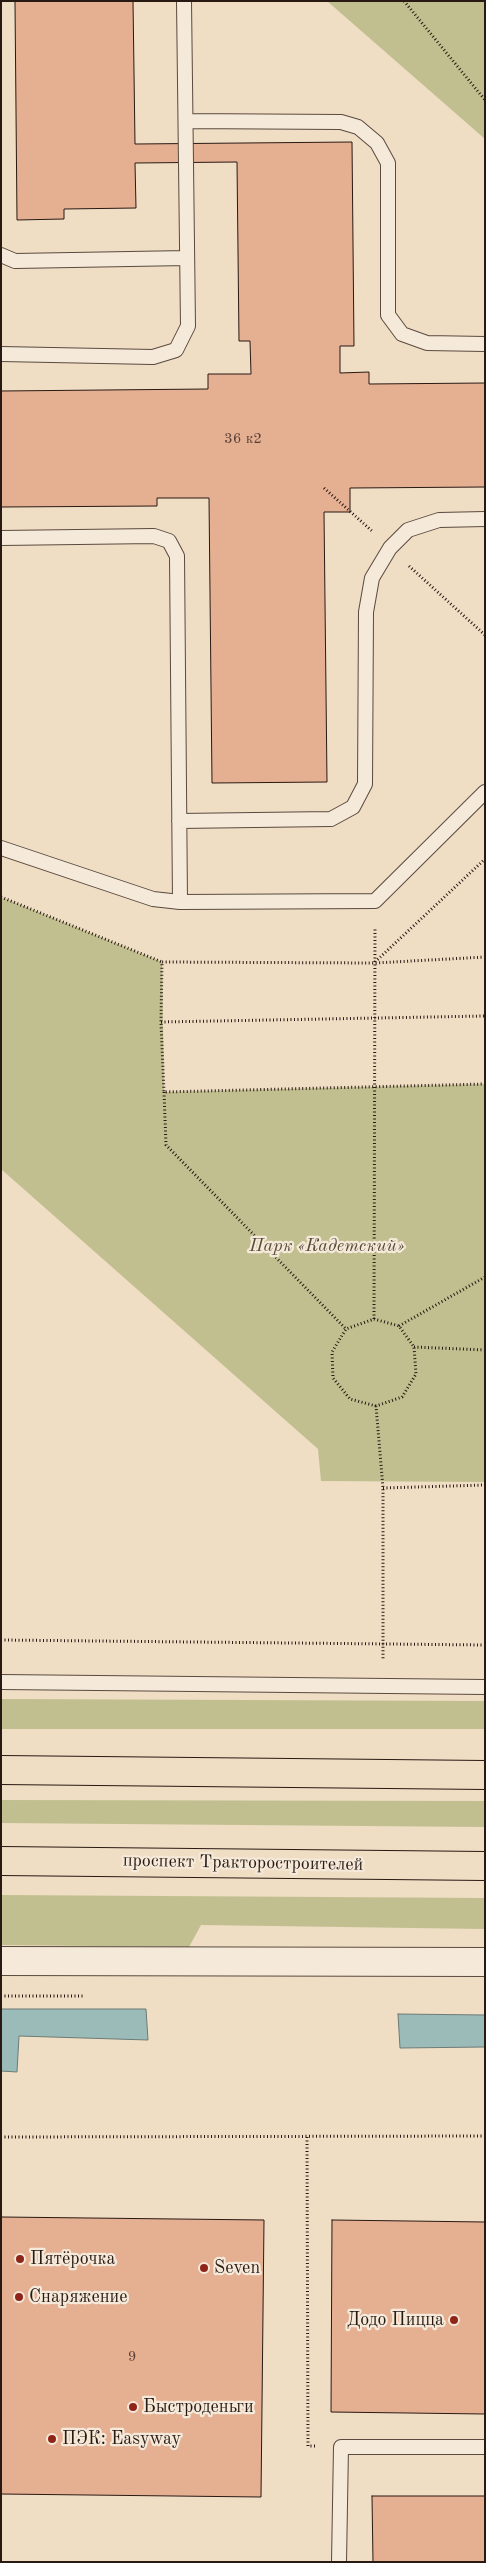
<!DOCTYPE html>
<html>
<head>
<meta charset="utf-8">
<style>
  body { margin:0 }
  #map { position:relative; width:486px; height:2563px; overflow:hidden; background:#efddc4; font-family:"Old Standard TT",serif }
  canvas { display:block }
  .frame { position:absolute; inset:0; border:2px solid #291913; pointer-events:none }
</style>
</head>
<body>
<div id="map">
<canvas width="486" height="2563"></canvas>
<div class="frame"></div>
</div>
<script>
const ctx = document.querySelector('canvas').getContext('2d');
ctx.lineJoin = 'round';
function paint(path, color) { ctx.fillStyle = color; ctx.fill(path, 'evenodd'); }
const poly = rows => new Path2D(rows.map(r => 'M' + r).join(''));
function stroke(path, color, width, dash) { ctx.strokeStyle = color; ctx.lineWidth = width; ctx.lineCap = dash ? 'butt' : 'round'; ctx.setLineDash(dash || []); ctx.stroke(path); }
function write(font, color, halo, rows, align = 'center') {
  ctx.font = font + ' "Old Standard TT",serif'; ctx.lineWidth = 4.5; ctx.setLineDash([]); ctx.textBaseline = 'middle'; ctx.strokeStyle = halo; ctx.fillStyle = color; for (const [text, x, y, turn = 0] of rows) {
    ctx.save(); ctx.translate(x, y); ctx.rotate((+turn || 0) * Math.PI / 180); ctx.textAlign = isNaN(turn) ? turn : align; if (halo) ctx.strokeText(text, 0, 0); ctx.fillText(text, 0, 0); ctx.restore();
  }
}
paint(poly([
  [327,1,485,1,485,139],
  [1,897,162,962,164,1092,485,1084,485,1482,321,1481,318,1449,1,1169],
  [1,1699,485,1701,485,1729,1,1729],
  [1,1800,485,1801,485,1827,1,1823],
  [1,1895,485,1898,485,1929,201,1925,189,1947,1,1945]
]), '#c1bf8f');
const water = poly([
  [1,2009,146,2009,148,2040,19,2036,17,2072,1,2071,1,2009],
  [398,2014,485,2015,485,2047,400,2048,398,2014]
]);
paint(water, '#9abbb8');
stroke(water, '#6d7a76', 1);
const building = poly([
  [15,1,133,1,135,144,352,142,354,346,340,346,340,373,369,372,369,384,485,383,485,487,350,488,350,512,324,512,327,782,212,783,209,498,157,498,157,506,1,507,1,391,208,389,208,374,251,374,250,341,239,341,237,162,135,163,136,208,64,209,64,219,17,220,15,1],
  [1,2217,264,2220,261,2497,1,2494,1,2217],
  [332,2220,485,2222,485,2414,331,2412,332,2220],
  [372,2496,485,2496,485,2562,373,2562,372,2496]
]);
paint(building, '#e5af92');
stroke(building, '#291913', 1);
const lane = poly([
  [186,121,341,122,358,127,377,143,388,163,388,315,402,334,427,343,485,344],
  [1,255,15,261,187,258],
  [1,354,153,357,176,350,188,326,184,1],
  [1,538,154,536,169,541,177,556,180,902],
  [179,821,331,819,353,807,365,784,366,612,372,578,390,548,408,530,439,520,485,519],
  [1,848,153,899,180,902,375,901,485,792],
  [1,1682,485,1687],
  [339,2562,341,2447,485,2447]
]);
const street = poly([
  [1,1961,485,1962]
]);
const primary = poly([
  [1,1770,485,1775],
  [1,1861,485,1866]
]);
stroke(lane, '#5a4a3f', 16);
stroke(street, '#5a4a3f', 30);
stroke(primary, '#291913', 30);
stroke(poly([
  [404,1,485,100],
  [324,488,372,531],
  [409,566,485,635],
  [1,897,162,962],
  [485,957,375,963,162,962,161,1022,164,1092,485,1084],
  [375,962,485,859],
  [161,1022,485,1016],
  [164,1092,166,1145,346,1329],
  [374,1319,375,927],
  [399,1326,485,1277],
  [414,1347,485,1350],
  [376,1406,350,1399,333,1378,332,1352,346,1329,374,1319,399,1326,414,1347,416,1374,402,1397,376,1406,383,1488,383,1660],
  [383,1488,485,1485],
  [1,1640,485,1645],
  [1,1996,84,1996],
  [1,2137,485,2136],
  [307,2137,308,2446,315,2446]
]), '#291913', 3, [1, 2.5]);
stroke(lane, '#f5e9d9', 14);
stroke(street, '#f5e9d9', 28);
stroke(primary, '#efddc4', 28);
for (const [x, y, r, color] of [
  [20,2259,5,"#8f2418"],
  [204,2268,5,"#8f2418"],
  [19,2297,5,"#8f2418"],
  [454,2320,5,"#8f2418"],
  [133,2407,5,"#8f2418"],
  [52,2439,5,"#8f2418"]
]) { const dot = new Path2D(); dot.arc(x, y, r, 0, 2 * Math.PI); ctx.fillStyle = color; ctx.fill(dot); stroke(dot, '#f5e9d9', 2); }
write('15px', '#583e33', null, [
  ["36 к2",243,439],
  ["9",132,2357]
]);
write('italic 18px', '#574b38', '#f5e9d9', [
  ["Парк «Кадетский»",327,1246]
]);
write('18px', '#291913', '#f5e9d9', [
  ["проспект Тракторостроителей",243,1863,1]
]);
write('18px', '#291913', '#f5e9d9', [
  ["Пятёрочка",30,2259],
  ["Seven",214,2268],
  ["Снаряжение",29,2297],
  ["Додо Пицца",444,2320,"right"],
  ["Быстроденьги",143,2407],
  ["ПЭК: Easyway",62,2439]
], 'left');
</script>
</body>
</html>
